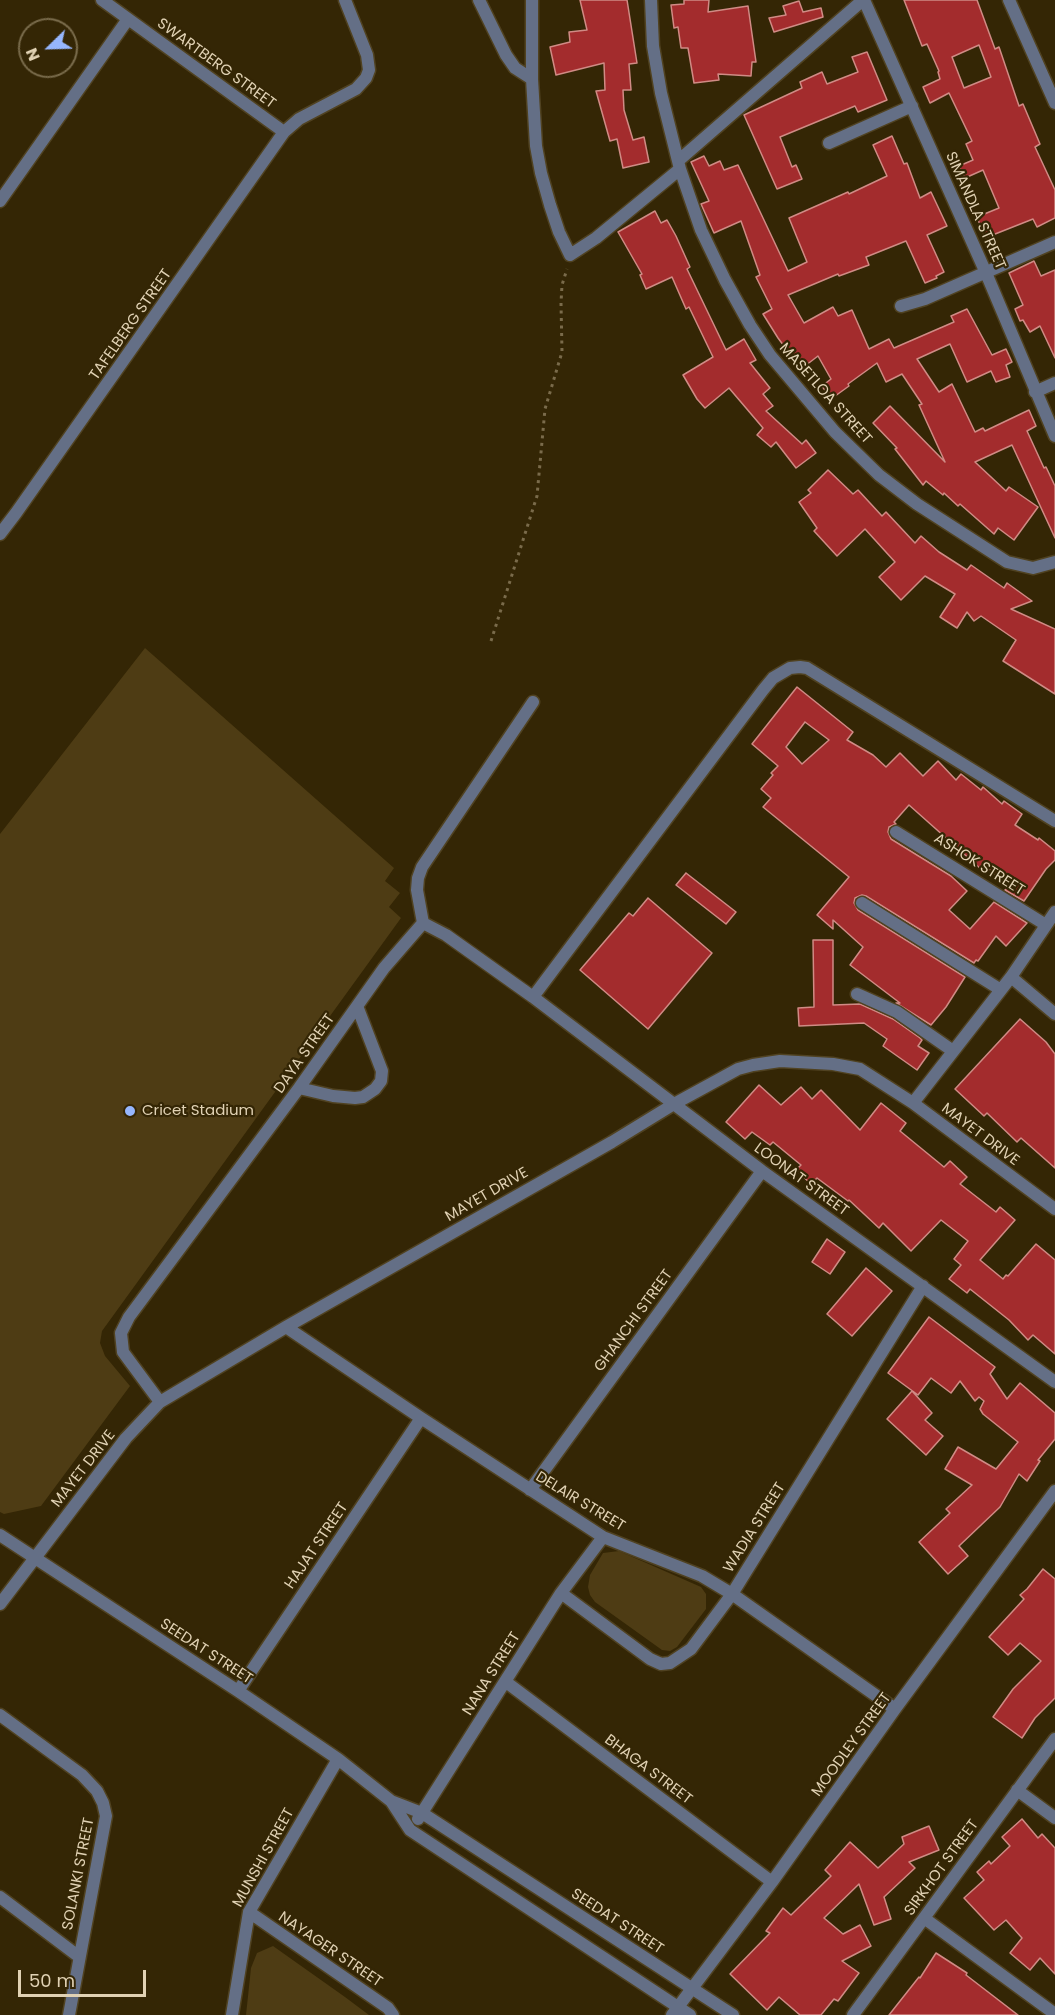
<!DOCTYPE html>
<html>
<head>
<meta charset="utf-8">
<style>
  body { margin:0 }
  #map { position:relative; width:1055px; height:2015px; overflow:hidden; background:#342605; font-family:Poppins,sans-serif }
  canvas { display:block }
  .north { position:absolute; left:18px; top:18px; width:60px; height:60px; box-sizing:border-box; background:#342605; border:2px solid #796b4b; border-radius:50%; rotate:247deg; font-size:16px; font-weight:700; line-height:24px; text-align:center; color:#e1d2b4 }
  .north::after { content:''; display:block; margin:auto; width:21px; height:27px; background:#96b6fd; clip-path:polygon(50% 0,100% 100%,50% 72%,0 100%) }
  .scale { position:absolute; left:18px; top:1970px; width:128px; height:27px; box-sizing:border-box; border:3px solid #e1d2b4; border-top:0; padding-left:8px; font-size:18px; line-height:21px; white-space:nowrap; color:#e1d2b4; -webkit-text-stroke:4px #342605; paint-order:stroke }
</style>
</head>
<body>
<div id="map">
<canvas width="1055" height="2015"></canvas>
<div class="north">N</div>
<div class="scale">50 m</div>
</div>
<script>
const ctx = document.querySelector('canvas').getContext('2d');
ctx.lineJoin = 'round';
function paint(path, color) { ctx.fillStyle = color; ctx.fill(path, 'evenodd'); }
const poly = rows => new Path2D(rows.map(r => 'M' + r).join(''));
function stroke(path, color, width, dash) { ctx.strokeStyle = color; ctx.lineWidth = width; ctx.lineCap = dash ? 'butt' : 'round'; ctx.setLineDash(dash || []); ctx.stroke(path); }
function write(font, color, halo, rows, align = 'center') {
  ctx.font = font + ' Poppins,sans-serif'; ctx.lineWidth = 4.5; ctx.setLineDash([]); ctx.textBaseline = 'middle'; ctx.strokeStyle = halo; ctx.fillStyle = color; for (const [text, x, y, turn = 0] of rows) {
    ctx.save(); ctx.translate(x, y); ctx.rotate((+turn || 0) * Math.PI / 180); ctx.textAlign = isNaN(turn) ? turn : align; if (halo) ctx.strokeText(text, 0, 0); ctx.fillText(text, 0, 0); ctx.restore();
  }
}
paint(poly([
  [145,648,394,868,385,881,400,893,389,907,401,918,102,1331,100,1343,105,1356,130,1386,41,1506,4,1514,0,1512,0,834],
  [619,1551,701,1587,706,1594,706,1609,677,1647,670,1651,662,1650,595,1602,590,1595,588,1587,590,1575,603,1553],
  [273,1946,345,1997,369,2015,246,2015,251,1968,257,1953]
]), '#4e3c14');
const building = poly([
  [580,0,627,0,637,63,629,64,631,90,623,90,624,110,633,140,644,137,649,162,623,168,617,139,610,141,596,91,605,90,604,63,556,75,550,47,570,42,569,32,587,30,580,0],
  [684,0,709,0,708,12,748,6,756,62,752,62,751,76,718,74,719,80,694,83,688,48,681,48,678,27,674,28,671,5,684,4,684,0],
  [904,0,977,0,995,49,999,47,1019,106,1023,104,1040,144,1035,147,1055,190,1055,218,1037,227,1033,219,985,238,977,217,999,208,983,170,965,178,959,166,973,160,966,144,972,141,949,93,930,103,923,87,940,79,938,72,939,71,927,44,922,46,904,0],
  [979,45,991,77,964,88,952,57,979,45],
  [799,1,803,12,821,8,823,17,774,32,769,18,786,15,783,6,799,1],
  [867,52,887,100,858,112,855,106,780,137,792,167,796,165,802,179,777,189,744,115,802,88,800,82,822,72,827,84,858,72,852,57,867,52],
  [892,136,904,164,907,163,920,198,931,192,947,226,927,235,944,272,936,276,937,278,925,283,906,241,866,257,869,265,839,276,838,274,788,295,804,323,833,307,838,316,852,310,869,349,889,339,894,348,954,322,951,316,967,309,992,355,1006,349,1012,362,1006,365,1010,377,996,382,991,371,967,382,950,344,917,359,939,392,952,384,975,432,983,428,985,431,1029,410,1036,426,1027,431,1044,468,1046,467,1055,486,1055,538,1012,445,975,462,1006,491,1009,487,1038,507,1014,540,998,528,994,534,960,504,958,506,944,493,943,495,926,481,923,485,895,449,897,448,873,423,890,406,945,462,919,405,922,404,902,374,886,382,877,363,848,384,849,386,831,399,822,386,831,379,818,356,801,369,778,338,763,314,772,309,756,277,760,275,741,221,714,233,701,204,709,201,691,162,704,156,709,166,720,161,724,170,738,165,788,271,807,262,789,218,848,192,849,194,887,176,873,145,892,136],
  [655,211,661,223,667,220,676,236,690,267,687,269,726,350,744,339,756,360,750,363,770,388,763,394,773,406,766,411,802,444,806,440,816,453,796,468,776,442,771,447,757,435,763,428,729,388,705,408,697,399,683,375,713,357,689,307,686,309,672,277,646,289,640,275,642,274,618,232,655,211],
  [1034,261,1041,276,1055,270,1055,358,1040,326,1030,332,1023,320,1020,321,1015,309,1023,305,1009,273,1034,261],
  [828,470,853,494,858,490,882,516,886,512,915,543,921,536,939,552,967,570,971,565,1004,588,1007,583,1032,601,1011,609,1055,629,1055,694,1003,661,1016,640,981,616,974,621,967,612,957,628,940,617,955,594,925,576,901,600,879,577,895,562,865,529,837,556,814,531,817,528,799,502,811,493,808,490,828,470],
  [797,687,853,732,847,740,873,755,886,767,900,753,923,776,938,761,956,780,961,774,981,790,983,787,1002,804,1004,801,1022,814,1015,825,1038,840,1039,838,1055,851,1055,860,1046,869,1024,901,1005,890,1009,886,985,866,982,870,909,805,894,822,896,824,889,827,888,832,891,839,951,876,967,891,949,910,970,929,994,902,1027,923,1006,946,996,936,978,961,976,960,974,963,866,896,862,895,855,898,854,903,858,910,965,977,946,1007,931,1025,896,1003,900,1003,850,965,863,947,833,920,833,929,817,915,849,877,763,807,771,798,761,789,773,775,771,773,778,766,752,744,797,687],
  [805,722,829,740,802,764,786,747,805,722],
  [686,873,736,912,726,924,676,885,686,873],
  [648,898,712,953,648,1029,580,970,629,913,633,916,648,898],
  [813,940,833,940,833,1005,860,1004,893,1019,920,1038,922,1040,918,1046,929,1053,917,1070,883,1046,887,1039,864,1023,799,1026,798,1008,814,1007,813,940],
  [1020,1019,1046,1042,1055,1054,1055,1168,1021,1138,1017,1142,987,1113,984,1116,955,1089,1020,1019],
  [759,1085,781,1105,801,1087,812,1099,821,1090,860,1130,881,1103,906,1123,900,1131,944,1167,950,1161,967,1177,960,1184,996,1212,1000,1207,1015,1220,980,1260,1003,1279,1006,1275,1008,1276,1036,1244,1055,1260,1055,1354,1033,1335,1028,1340,1009,1320,970,1289,967,1293,949,1279,961,1265,954,1259,968,1241,941,1220,911,1251,883,1223,879,1228,849,1200,848,1201,817,1178,811,1184,796,1170,801,1165,773,1142,770,1145,752,1132,745,1139,726,1122,759,1085],
  [827,1239,845,1252,830,1274,812,1262,827,1239],
  [866,1268,892,1291,852,1336,827,1314,866,1268],
  [929,1317,995,1367,990,1374,1007,1399,1020,1383,1055,1413,1055,1439,1038,1460,1040,1461,1027,1481,1019,1474,1000,1507,959,1546,968,1556,948,1574,919,1542,950,1513,946,1509,972,1485,945,1469,958,1447,996,1469,1018,1442,983,1414,980,1409,984,1401,979,1397,975,1401,960,1381,951,1393,931,1378,918,1395,888,1373,929,1317],
  [912,1391,932,1413,925,1420,943,1436,926,1455,887,1419,912,1391],
  [1043,1569,1055,1579,1055,1698,1035,1718,1022,1738,993,1717,1013,1689,1041,1661,1020,1643,1008,1655,989,1637,1024,1599,1020,1595,1027,1589,1043,1569],
  [1022,1819,1038,1838,1042,1834,1055,1848,1055,1974,1040,1958,1030,1970,1010,1953,1022,1938,1006,1920,994,1930,964,1898,984,1880,977,1872,989,1861,991,1864,1010,1846,1002,1837,1022,1819],
  [929,1826,939,1850,909,1862,915,1868,884,1897,891,1919,874,1925,859,1884,824,1918,843,1934,860,1925,871,1946,842,1961,859,1973,838,2001,834,1999,821,2015,800,2015,779,1997,767,2010,730,1974,770,1933,766,1931,783,1908,791,1915,831,1876,825,1870,850,1842,878,1868,904,1844,902,1837,929,1826],
  [936,1953,967,1973,966,1975,1018,2015,889,2015,919,1977,920,1978,936,1953]
]);
paint(building, '#a32c2d');
stroke(building, '#d08b85', 1.5);
const minor = poly([
  [102,0,284,132],
  [479,0,506,55,515,68,532,79],
  [532,0,532,79,536,146,541,173,550,205,559,232,570,255,596,238,680,169],
  [651,0,653,46,661,93,680,169,701,230,725,280,750,325,770,355,835,432,879,475,917,504,1007,562,1033,568,1055,562],
  [864,0,986,273,1055,436],
  [1009,0,1055,103],
  [829,143,912,106],
  [678,161,863,0],
  [0,201,128,19],
  [901,306,925,299,1055,242],
  [1035,392,1055,383],
  [0,534,16,513,284,132,299,119,356,89,366,78,369,70,367,55,345,0],
  [896,832,1046,925],
  [862,903,1001,990],
  [423,923,446,935,533,997,762,1171,1055,1382],
  [423,923,417,890,418,878,422,867,533,702],
  [1011,977,1055,1014],
  [857,994,897,1012,953,1051],
  [533,997,763,690,773,678,790,668,800,667,807,668,1055,821],
  [299,1088,333,1096,355,1098,363,1097,375,1089,381,1081,382,1071,357,1006],
  [913,1103,1011,977,1055,912],
  [286,1327,421,1418,603,1537,702,1576,732,1594,895,1709],
  [160,1402,123,1352,121,1333,129,1317,299,1088,384,968,423,923],
  [530,1490,762,1171],
  [0,1535,238,1691,338,1759,391,1801,410,1830,690,2015],
  [561,1593,650,1659,661,1664,670,1663,691,1649,732,1594,923,1286],
  [0,1604,126,1438,160,1402,286,1327,612,1142,674,1104,738,1069,753,1065,780,1061,833,1064,860,1069,913,1103,1055,1209],
  [506,1682,772,1882],
  [238,1691,421,1418],
  [0,1715,82,1775,97,1791,103,1803,106,1816,69,2015],
  [1017,1790,1055,1818],
  [391,1801,422,1813,733,2015],
  [418,1819,561,1593,603,1537],
  [0,1897,78,1956],
  [249,1912,388,2008,393,2015],
  [924,1918,1055,2014],
  [232,2015,249,1912,338,1759],
  [672,2015,772,1882,895,1709,1055,1491],
  [853,2015,1055,1739]
]);
stroke(minor, '#504221', 15);
stroke(poly([
  [491,641,537,496,545,409,562,352,561,303,562,285,567,269]
]), '#7a6b4b', 3, [3, 4.5]);
stroke(minor, '#646f86', 12);
for (const [x, y, r, color] of [
  [130,1111,6,"#96b6fd"]
]) { const dot = new Path2D(); dot.arc(x, y, r, 0, 2 * Math.PI); ctx.fillStyle = color; ctx.fill(dot); stroke(dot, '#342605', 2); }
write('15px', '#e1d2b4', '#342605', [
  ["SWARTBERG STREET",216,64,36],
  ["SIMANDLA STREET",975,211,66],
  ["TAFELBERG STREET",131,325,-55],
  ["MASETLOA STREET",825,394,48],
  ["ASHOK STREET",979,865,32],
  ["DAYA STREET",305,1054,-55],
  ["MAYET DRIVE",980,1135,37],
  ["LOONAT STREET",801,1180,36],
  ["MAYET DRIVE",487,1195,-30],
  ["GHANCHI STREET",634,1321,-54],
  ["MAYET DRIVE",84,1469,-52],
  ["DELAIR STREET",580,1502,31],
  ["WADIA STREET",755,1528,-58],
  ["HAJAT STREET",317,1546,-56],
  ["SEEDAT STREET",206,1652,33],
  ["NANA STREET",492,1674,-58],
  ["MOODLEY STREET",852,1745,-54],
  ["BHAGA STREET",648,1770,37],
  ["MUNSHI STREET",264,1858,-61],
  ["SIRKHOT STREET",942,1868,-54],
  ["SOLANKI STREET",79,1874,-79],
  ["SEEDAT STREET",617,1922,33],
  ["NAYAGER STREET",330,1950,34]
]);
write('15px', '#e1d2b4', '#342605', [
  ["Cricet Stadium",142,1111]
], 'left');
</script>
</body>
</html>
